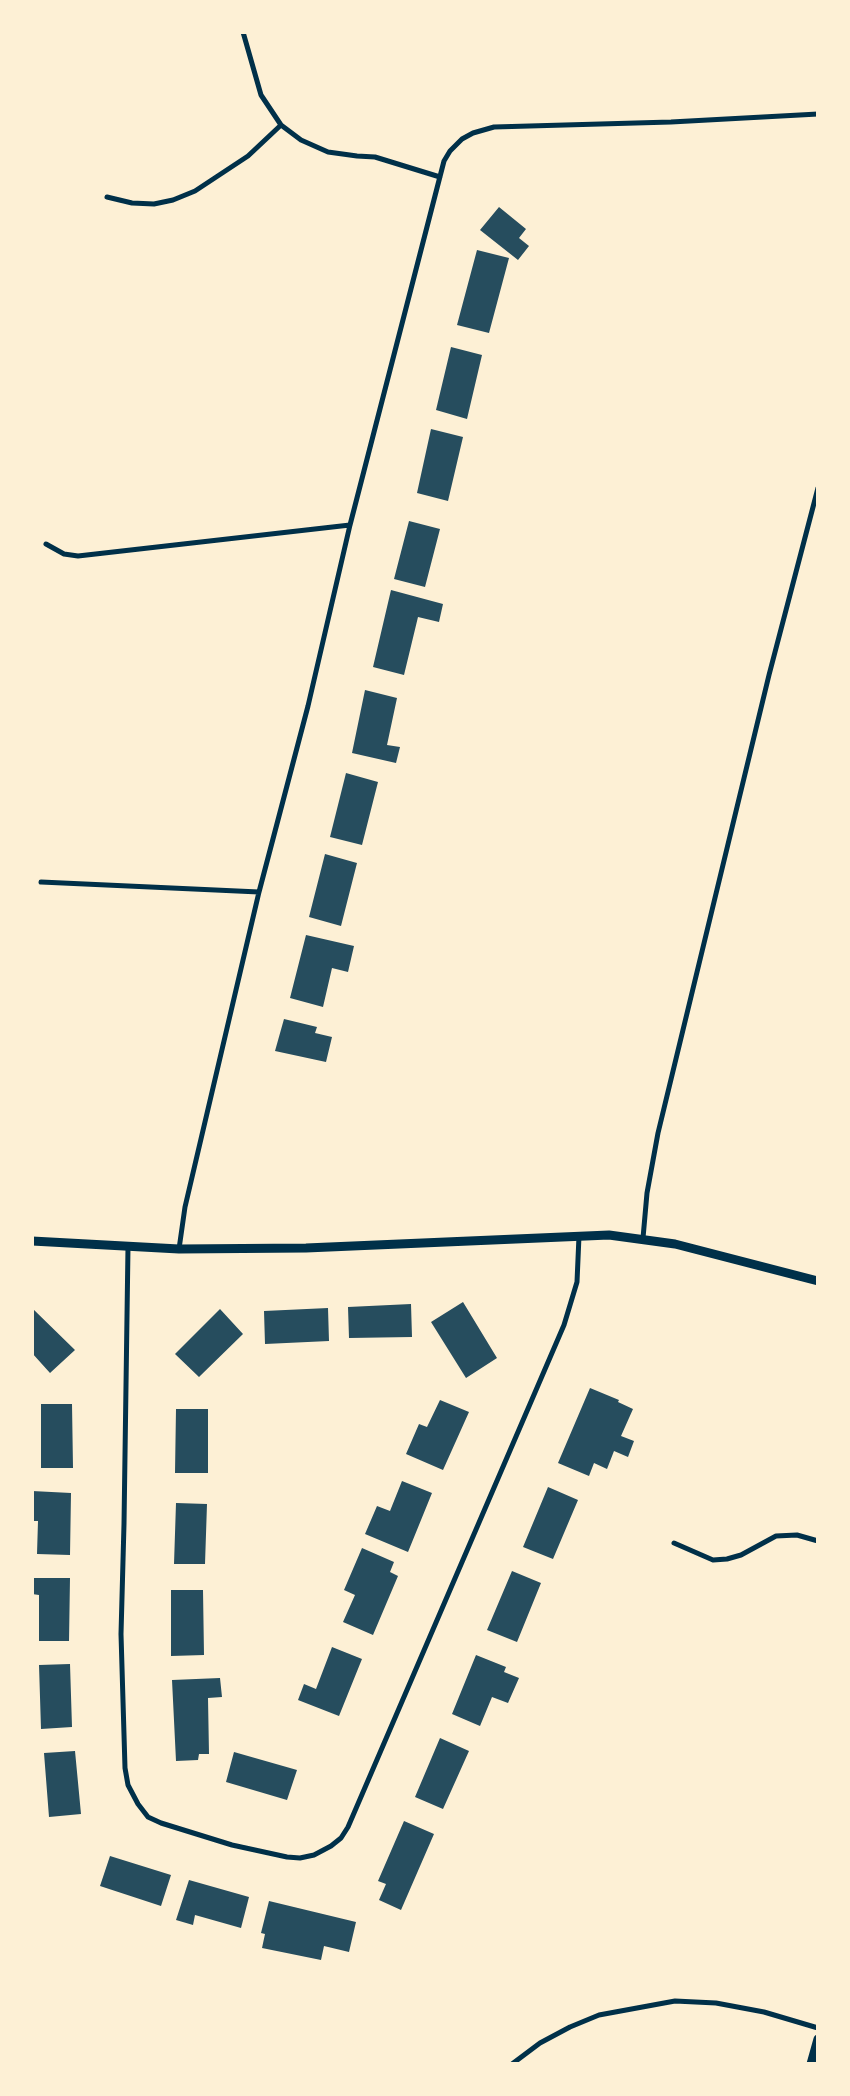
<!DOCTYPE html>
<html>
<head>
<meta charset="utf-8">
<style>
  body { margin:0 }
  #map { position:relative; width:850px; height:2096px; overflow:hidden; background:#fdf0d5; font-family:"PT Sans",sans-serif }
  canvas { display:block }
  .frame { position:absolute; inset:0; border:34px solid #fdf0d5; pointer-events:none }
</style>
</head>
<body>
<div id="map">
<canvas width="850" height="2096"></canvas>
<div class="frame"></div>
</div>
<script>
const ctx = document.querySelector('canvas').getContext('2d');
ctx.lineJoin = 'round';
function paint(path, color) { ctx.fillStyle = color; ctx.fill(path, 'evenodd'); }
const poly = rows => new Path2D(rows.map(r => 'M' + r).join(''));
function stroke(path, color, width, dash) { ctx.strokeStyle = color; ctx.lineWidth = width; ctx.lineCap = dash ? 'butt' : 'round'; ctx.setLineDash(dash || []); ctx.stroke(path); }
paint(poly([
  [499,207,526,229,519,238,529,246,518,260,480,230],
  [477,250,509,258,489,333,457,325],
  [451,347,482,355,467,419,436,410],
  [431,429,463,437,448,501,417,493],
  [409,521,440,529,425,587,394,579],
  [391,590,443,604,439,622,418,617,404,675,373,667],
  [365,690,397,698,387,745,400,747,396,763,352,753],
  [346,773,378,782,362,845,330,837],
  [325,854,357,863,341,926,309,917],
  [306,935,354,946,348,972,332,968,323,1007,290,998],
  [284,1019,317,1027,315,1033,332,1037,326,1062,275,1051],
  [463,1302,497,1358,466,1378,431,1322],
  [411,1304,412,1337,349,1338,348,1307],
  [32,1308,75,1350,50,1373,32,1353],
  [328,1308,329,1341,265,1344,264,1311],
  [220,1309,243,1334,199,1377,175,1354],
  [590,1388,619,1400,618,1402,633,1409,621,1436,634,1441,628,1457,614,1451,607,1469,594,1463,589,1476,558,1463],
  [440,1400,469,1412,443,1470,406,1454,419,1424,427,1427],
  [41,1404,72,1404,73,1468,41,1468],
  [176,1409,208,1409,208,1473,175,1473],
  [402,1481,432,1493,408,1552,365,1534,377,1506,390,1511],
  [548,1487,578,1500,553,1559,523,1547],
  [32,1491,71,1493,70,1555,37,1554,38,1521,32,1521],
  [176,1503,207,1504,205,1564,174,1564],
  [362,1548,394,1562,390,1572,398,1576,373,1635,343,1622,355,1595,344,1590],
  [512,1571,541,1583,517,1642,487,1630],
  [32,1578,70,1578,69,1641,39,1641,39,1595,32,1594],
  [171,1590,203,1590,204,1655,171,1656],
  [332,1647,362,1659,339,1716,298,1700,304,1684,316,1689],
  [476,1655,506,1667,504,1672,519,1678,508,1703,492,1697,480,1726,452,1714],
  [70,1664,72,1727,41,1729,39,1665],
  [220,1678,222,1697,208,1698,209,1754,199,1754,198,1760,176,1761,172,1680],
  [440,1738,469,1751,443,1809,415,1797],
  [75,1751,81,1814,49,1817,44,1753],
  [234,1752,297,1770,287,1800,226,1782],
  [404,1821,434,1834,401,1910,379,1900,386,1884,378,1881],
  [110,1856,171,1875,161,1906,100,1886],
  [189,1880,249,1897,241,1928,195,1915,193,1925,176,1920],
  [269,1901,356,1922,349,1952,324,1946,321,1960,262,1948,265,1934,261,1933]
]), '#264d5e');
stroke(poly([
  [243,32,261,95,281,125,301,140,328,152,357,156,375,157,440,177],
  [107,197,132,203,154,204,173,200,195,191,248,156,281,125],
  [46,544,64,554,78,556,350,525],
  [41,882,259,892],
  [643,1238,647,1193,658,1133,769,675,818,488],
  [128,1247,124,1524,121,1634,125,1768,128,1785,138,1804,148,1817,161,1823,232,1845,287,1857,300,1858,314,1855,331,1846,341,1838,348,1827,564,1325,577,1282,579,1236],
  [179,1249,185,1207,259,892,308,706,350,525,444,161,450,151,462,139,473,133,494,127,671,122,818,114],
  [674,1543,713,1560,727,1559,741,1555,776,1536,797,1535,818,1541],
  [512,2064,540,2043,570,2027,599,2015,675,2001,716,2003,764,2012,818,2028]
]), '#003049', 5);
stroke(poly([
  [32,1241,179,1249,306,1248,609,1235,675,1244,818,1281],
  [811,2064,818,2039]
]), '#003049', 9);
</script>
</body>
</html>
